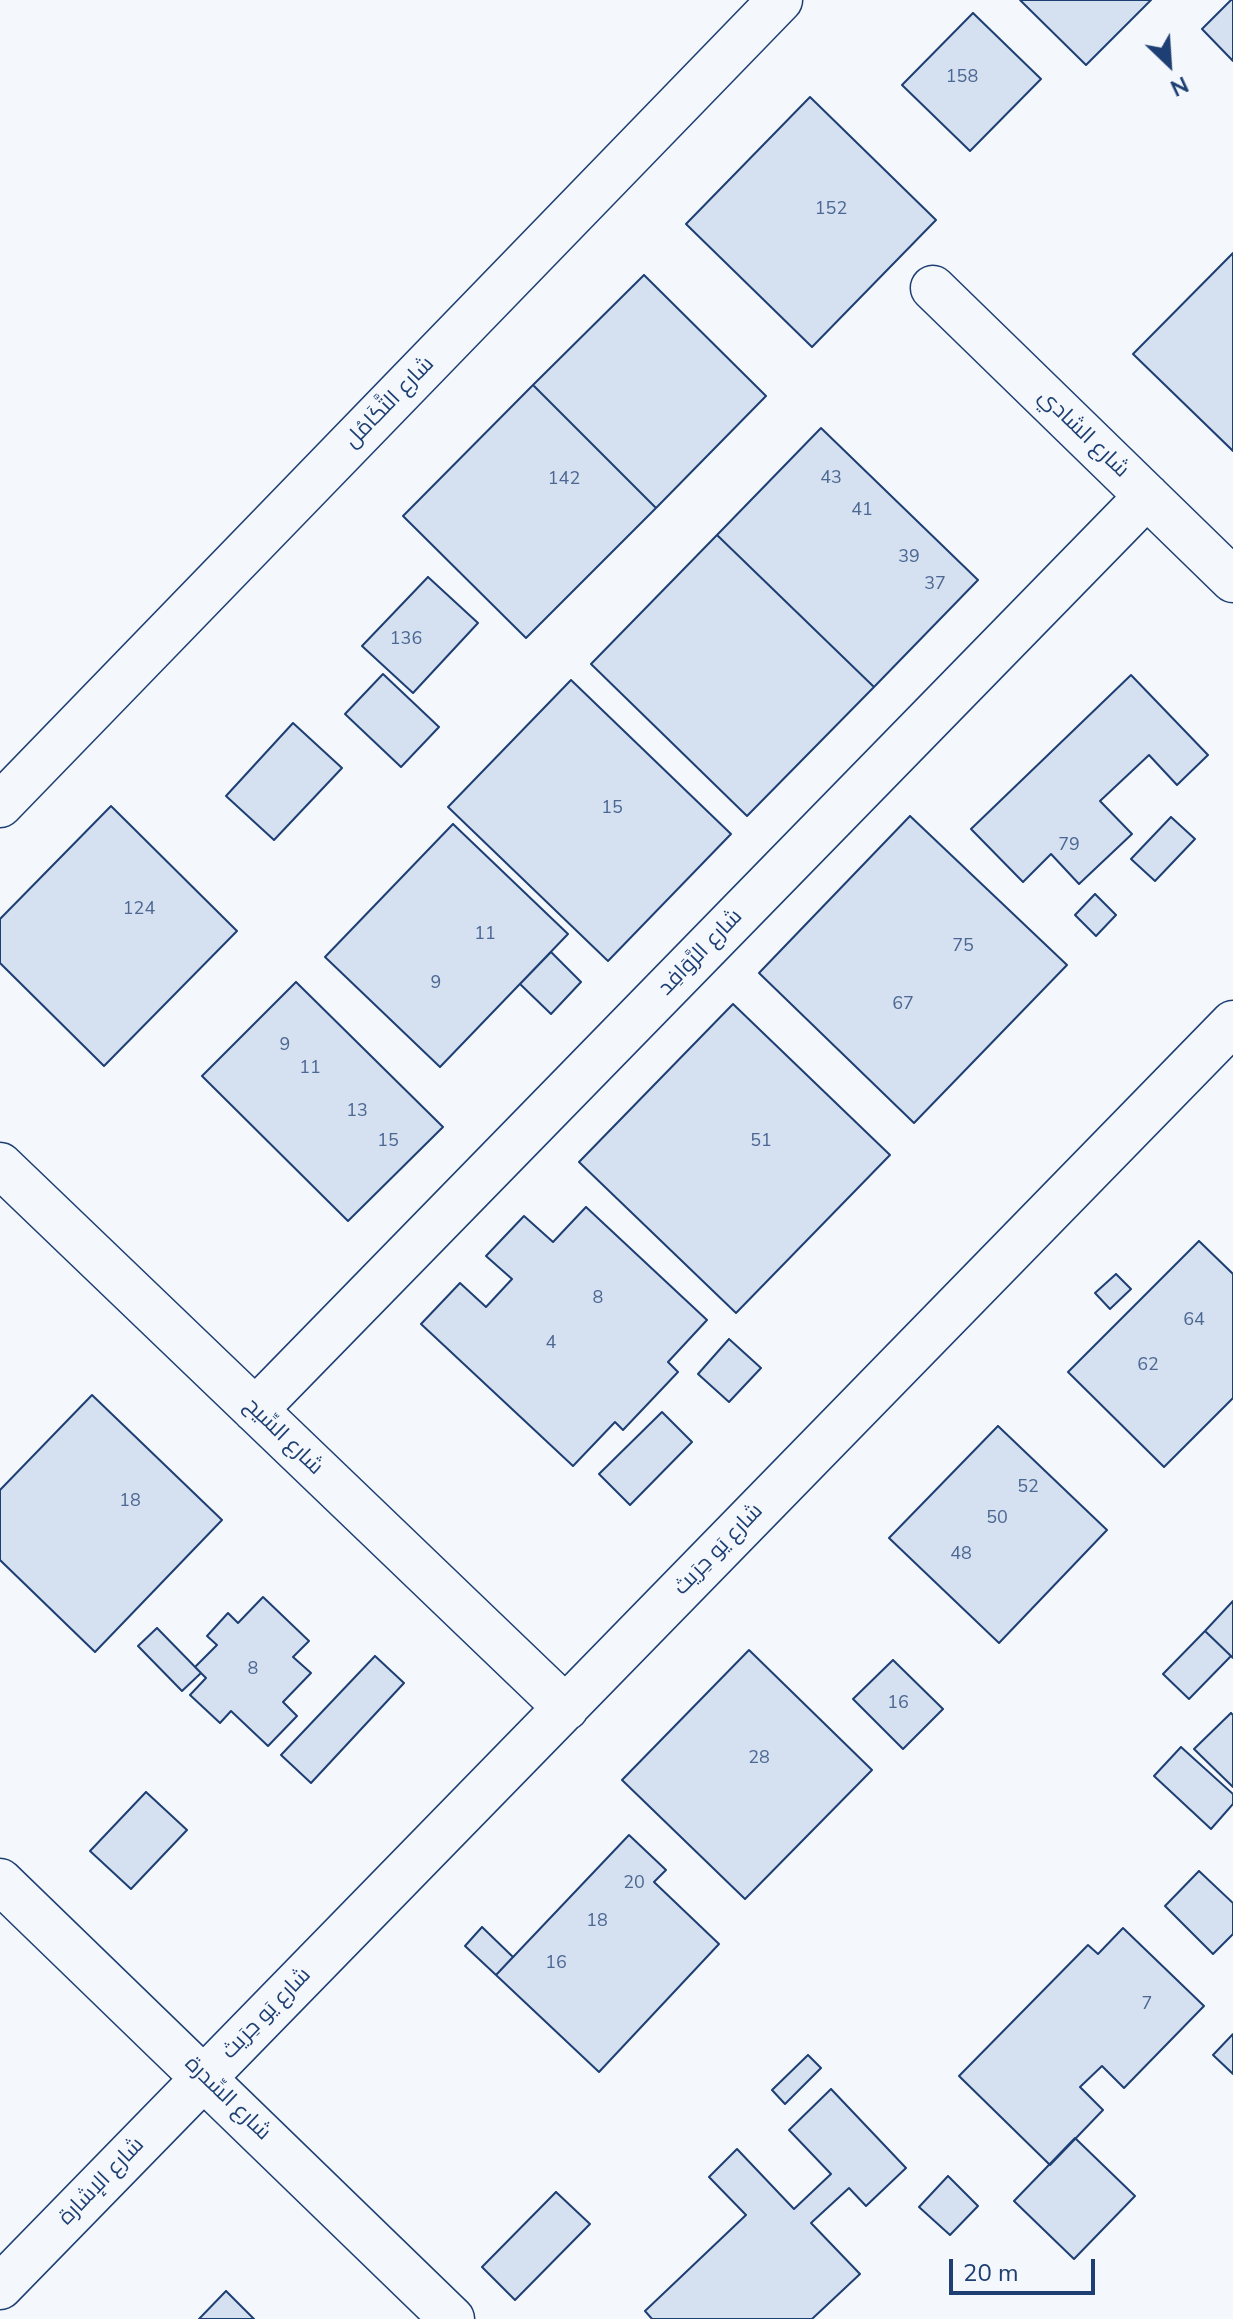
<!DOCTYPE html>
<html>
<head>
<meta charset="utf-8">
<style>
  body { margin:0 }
  #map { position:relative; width:1233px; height:2319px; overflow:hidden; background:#f4f7fb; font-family:"Nunito Sans",sans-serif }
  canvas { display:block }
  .north { position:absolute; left:1129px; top:24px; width:80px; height:80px; -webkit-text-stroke:6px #f4f7fb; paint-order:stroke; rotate:155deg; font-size:22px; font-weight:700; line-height:32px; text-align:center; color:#1d3f73 }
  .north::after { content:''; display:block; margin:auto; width:28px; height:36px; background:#1d3f73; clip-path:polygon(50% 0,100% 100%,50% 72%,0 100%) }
  .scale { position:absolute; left:949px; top:2259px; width:146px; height:36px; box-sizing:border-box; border:4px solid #1d3f73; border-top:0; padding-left:10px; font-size:24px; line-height:28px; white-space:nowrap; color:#1d3f73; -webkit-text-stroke:6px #f4f7fb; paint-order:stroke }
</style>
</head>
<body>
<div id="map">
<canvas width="1233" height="2319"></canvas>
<div class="north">N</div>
<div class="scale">20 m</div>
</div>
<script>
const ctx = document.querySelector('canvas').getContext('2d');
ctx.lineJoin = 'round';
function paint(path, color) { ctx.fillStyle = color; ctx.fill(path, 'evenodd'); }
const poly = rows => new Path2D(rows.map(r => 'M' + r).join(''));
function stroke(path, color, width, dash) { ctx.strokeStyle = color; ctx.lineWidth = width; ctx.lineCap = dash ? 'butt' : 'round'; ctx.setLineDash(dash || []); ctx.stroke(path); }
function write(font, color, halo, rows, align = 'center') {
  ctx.font = font + ' "Nunito Sans",Cairo,sans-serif'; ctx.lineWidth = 6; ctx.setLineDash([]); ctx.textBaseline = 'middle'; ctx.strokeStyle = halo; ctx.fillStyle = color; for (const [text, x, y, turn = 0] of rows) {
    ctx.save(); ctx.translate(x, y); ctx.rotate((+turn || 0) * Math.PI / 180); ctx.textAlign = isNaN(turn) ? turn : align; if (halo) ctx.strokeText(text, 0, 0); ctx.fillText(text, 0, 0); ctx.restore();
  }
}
const building = poly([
  [1020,0,1151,0,1086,65,1020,0],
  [1231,0,1233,0,1233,61,1202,29,1231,0],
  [973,13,1041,79,970,151,902,85,973,13],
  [810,97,936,220,812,347,686,224,810,97],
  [1233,253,1233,451,1133,354,1233,253],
  [644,275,766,396,656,508,533,385,644,275],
  [533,385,656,508,526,638,403,516,533,385],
  [821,428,978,580,874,687,717,535,821,428],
  [717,535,874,687,747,816,591,664,717,535],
  [428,577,478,623,413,693,362,646,428,577],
  [383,674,439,727,401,767,345,714,383,674],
  [1131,675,1208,755,1177,785,1149,755,1100,801,1132,834,1079,884,1051,854,1023,882,971,829,1131,675],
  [571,680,731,834,608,961,448,807,571,680],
  [293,723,342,768,274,840,226,796,293,723],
  [111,806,237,931,104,1066,0,963,0,919,111,806],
  [910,816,1067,965,914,1123,759,973,910,816],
  [1171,817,1195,839,1155,881,1131,859,1171,817],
  [453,824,568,934,440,1067,325,957,453,824],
  [1095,894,1116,915,1096,936,1075,915,1095,894],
  [551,952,581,982,551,1014,520,984,551,952],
  [296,982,443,1127,348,1221,202,1076,296,982],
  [733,1004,890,1155,736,1313,579,1162,733,1004],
  [586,1207,707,1320,668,1362,678,1372,623,1430,615,1422,573,1466,421,1324,460,1283,486,1307,512,1279,486,1256,524,1216,553,1242,586,1207],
  [1199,1241,1233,1274,1233,1398,1164,1467,1068,1372,1199,1241],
  [1116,1274,1131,1289,1110,1309,1095,1293,1116,1274],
  [729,1339,761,1368,729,1402,698,1374,729,1339],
  [92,1395,222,1520,95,1652,0,1560,0,1490,92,1395],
  [662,1412,692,1442,630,1505,599,1474,662,1412],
  [998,1426,1107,1530,999,1643,889,1538,998,1426],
  [263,1597,309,1641,293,1657,311,1673,283,1702,297,1716,268,1746,231,1711,220,1723,190,1695,206,1678,195,1667,217,1645,207,1636,228,1613,238,1623,263,1597],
  [1233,1601,1233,1658,1205,1631,1233,1601],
  [157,1628,201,1673,182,1691,138,1646,157,1628],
  [1205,1631,1231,1656,1189,1699,1163,1674,1205,1631],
  [749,1650,872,1770,745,1899,622,1780,749,1650],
  [375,1656,404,1683,311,1783,281,1755,375,1656],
  [893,1660,943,1709,903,1749,853,1699,893,1660],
  [1231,1713,1233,1715,1233,1787,1194,1749,1231,1713],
  [1181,1747,1233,1794,1233,1804,1211,1829,1154,1776,1181,1747],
  [146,1792,187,1830,131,1889,90,1851,146,1792],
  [629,1835,666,1870,654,1882,719,1944,599,2072,496,1975,629,1835],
  [1199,1871,1233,1903,1233,1934,1213,1954,1165,1906,1199,1871],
  [482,1927,513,1957,496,1975,465,1946,482,1927],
  [1123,1928,1204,2006,1124,2088,1102,2066,1080,2087,1103,2110,1050,2165,959,2076,1088,1945,1098,1954,1123,1928],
  [1233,2034,1233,2074,1213,2055,1233,2034],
  [808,2055,821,2068,785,2104,772,2090,808,2055],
  [831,2089,906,2168,866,2206,849,2188,811,2223,860,2274,812,2319,652,2319,645,2311,746,2215,709,2177,737,2149,794,2209,831,2174,789,2130,831,2089],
  [1075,2138,1135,2196,1074,2259,1014,2201,1075,2138],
  [948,2176,978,2206,950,2235,919,2207,948,2176],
  [556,2192,590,2224,515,2300,482,2267,556,2192],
  [226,2291,254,2319,199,2319,226,2291]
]);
paint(building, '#d5e0f0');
stroke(building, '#1d3f73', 2);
const minor = poly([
  [933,288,1233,580],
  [0,805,780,0],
  [0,1165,566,1708],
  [255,1410,1147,496],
  [0,1881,452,2319],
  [0,2287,1233,1023]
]);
stroke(minor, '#1d3f73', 47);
stroke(minor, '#f4f7fb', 44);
write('18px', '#4b6792', null, [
  ["158",962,78],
  ["152",831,210],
  ["43",831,479],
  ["142",564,480],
  ["41",862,511],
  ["39",909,558],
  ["37",935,585],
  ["136",406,640],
  ["15",612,809],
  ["79",1069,846],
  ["124",139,910],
  ["11",485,935],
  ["75",963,947],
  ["9",436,984],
  ["67",903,1005],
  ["9",285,1046],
  ["11",310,1069],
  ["13",357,1112],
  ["15",388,1142],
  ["51",761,1142],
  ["8",598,1299],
  ["64",1194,1321],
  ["4",551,1344],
  ["62",1148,1366],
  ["52",1028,1488],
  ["18",130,1502],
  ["50",997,1519],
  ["48",961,1555],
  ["8",253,1670],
  ["16",898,1704],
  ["28",759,1759],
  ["20",634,1884],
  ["18",597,1922],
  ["16",556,1964],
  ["7",1147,2005]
]);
write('22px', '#1d3f73', '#f4f7fb', [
  ["شارع التَّكَامُل",390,403,-46],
  ["شارع الشادي",1083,434,44],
  ["شارع الرَّوَافِد",701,953,-46],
  ["شارع السِّيح",283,1437,44],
  ["شارع يَو حِرَيث",719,1550,-46],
  ["شارع يَو حِرَيث",267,2014,-46],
  ["شارع السِّدرة",227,2099,44],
  ["شارع الإشارة",102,2182,-46]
]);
</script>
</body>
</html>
